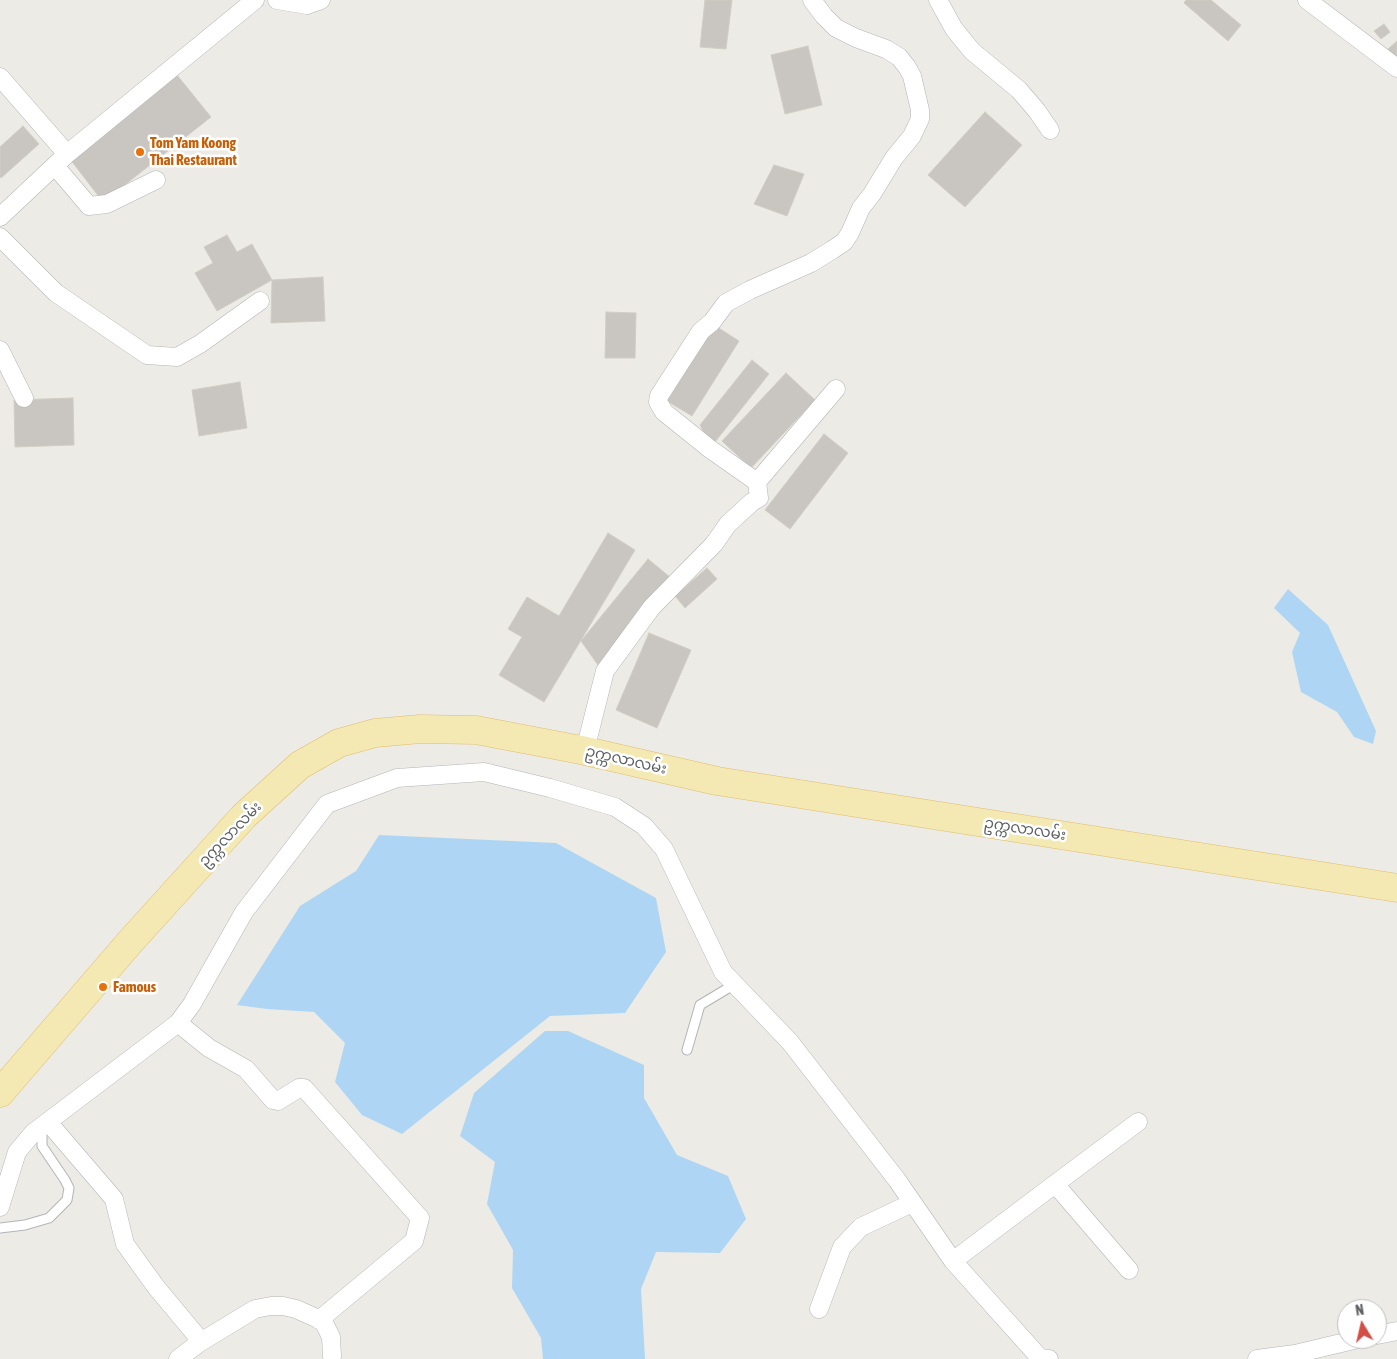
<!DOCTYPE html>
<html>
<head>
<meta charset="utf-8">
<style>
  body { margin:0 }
  #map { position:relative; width:1397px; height:1359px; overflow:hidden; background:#edebe5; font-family:"Asap Condensed",sans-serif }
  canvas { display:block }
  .north { position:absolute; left:1337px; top:1299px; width:50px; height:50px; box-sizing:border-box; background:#fff; border:1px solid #bebfc1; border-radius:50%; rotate:351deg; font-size:14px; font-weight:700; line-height:20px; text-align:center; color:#5d6063 }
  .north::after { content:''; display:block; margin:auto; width:18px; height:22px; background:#d34f45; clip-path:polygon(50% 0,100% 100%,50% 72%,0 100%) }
</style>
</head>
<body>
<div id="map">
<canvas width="1397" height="1359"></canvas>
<div class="north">N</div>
</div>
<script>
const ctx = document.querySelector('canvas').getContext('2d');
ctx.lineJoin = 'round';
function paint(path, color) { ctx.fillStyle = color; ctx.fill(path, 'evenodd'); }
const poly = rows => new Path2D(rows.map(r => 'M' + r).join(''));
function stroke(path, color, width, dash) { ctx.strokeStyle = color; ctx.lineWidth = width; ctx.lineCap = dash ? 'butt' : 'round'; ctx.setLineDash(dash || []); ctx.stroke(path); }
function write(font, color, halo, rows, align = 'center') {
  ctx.font = font + ' "Asap Condensed","Noto Sans Myanmar",sans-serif'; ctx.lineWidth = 5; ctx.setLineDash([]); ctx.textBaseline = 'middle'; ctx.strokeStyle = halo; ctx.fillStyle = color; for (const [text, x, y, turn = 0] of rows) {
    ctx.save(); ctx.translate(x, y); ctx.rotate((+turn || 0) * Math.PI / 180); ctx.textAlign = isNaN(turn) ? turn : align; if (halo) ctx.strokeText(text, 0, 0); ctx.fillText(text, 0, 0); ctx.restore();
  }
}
paint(poly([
  [1288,589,1328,625,1376,731,1373,744,1354,737,1337,712,1301,692,1292,652,1300,633,1274,608],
  [379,835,556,843,656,898,666,952,625,1013,550,1016,402,1134,362,1115,335,1082,345,1043,314,1012,267,1009,237,1005,300,906,356,871],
  [545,1031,568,1031,644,1065,644,1098,677,1155,728,1176,746,1219,720,1253,656,1252,641,1289,645,1359,543,1359,541,1338,512,1288,513,1250,487,1204,495,1162,460,1136,474,1093]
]), '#aed6f4');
const building = poly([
  [705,0,732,0,726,49,700,47,705,0],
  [1186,0,1211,0,1241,25,1228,41,1184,3,1186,0],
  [1384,24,1390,32,1381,39,1374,31,1384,24],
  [1397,41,1397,58,1388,49,1397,41],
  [808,46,822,105,785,114,771,55,808,46],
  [177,75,211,117,103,202,70,159,177,75],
  [985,112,1022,145,965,207,928,175,985,112],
  [23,126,39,144,1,178,0,176,0,147,23,126],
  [774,165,804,174,787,216,754,204,774,165],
  [227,235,237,252,252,244,272,280,217,311,195,273,213,263,204,247,227,235],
  [323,277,325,321,271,323,272,280,323,277],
  [606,312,636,313,635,358,605,358,606,312],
  [714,325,739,341,692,416,667,401,714,325],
  [752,360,769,374,711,447,700,425,752,360],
  [786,373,815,400,751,468,722,441,786,373],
  [240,382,247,428,199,436,192,390,240,382],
  [73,398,74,445,15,447,14,400,73,398],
  [824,434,848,453,790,529,765,510,824,434],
  [608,533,635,550,544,702,499,675,522,637,508,629,527,597,559,616,608,533],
  [648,559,671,578,598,665,581,641,648,559],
  [707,568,717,579,685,608,675,596,707,568],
  [649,633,691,650,657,728,616,710,649,633]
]);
paint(building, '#c9c6c1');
stroke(building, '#d1cdc4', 1);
const lane = poly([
  [687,1050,700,1005,735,984],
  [0,1228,25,1225,49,1218,67,1200,69,1188,65,1180,42,1146,42,1127]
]);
const street = poly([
  [277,0,307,5,321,0],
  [938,0,954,29,972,51,1019,90,1037,111,1050,130],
  [1307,0,1397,68],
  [0,77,67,154],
  [55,166,89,206,107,204,156,180],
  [0,217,67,154,255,0],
  [0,237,56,293,147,355,177,357,200,344,260,301],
  [0,350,24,398],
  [757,482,836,389],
  [585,750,605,671,652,607,714,544,728,524,752,502,759,498,757,482,710,449,664,412,658,402,659,396,701,331,712,322,726,303,750,290,811,263,832,250,844,242,850,233,861,208,872,194,894,158,912,136,920,119,920,110,912,76,907,67,899,57,886,49,856,38,836,28,824,16,812,0],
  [178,1023,209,1048,246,1069,273,1100,278,1101,299,1088,304,1088,420,1218,414,1241,319,1320],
  [48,1122,114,1199,125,1244,156,1287,196,1335,199,1343],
  [1055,1184,1138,1122],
  [0,1207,17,1152,33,1133,178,1023,192,1004,244,912,327,804,397,778,484,772,550,788,615,807,644,826,664,849,723,972,790,1042,897,1180,953,1261,1040,1358,1049,1359],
  [953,1261,1055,1184,1129,1270],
  [819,1309,842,1247,861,1227,912,1203],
  [1377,1335,1397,1331],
  [178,1359,199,1343,255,1309,271,1306,283,1306,296,1309,323,1321,331,1337,332,1356],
  [1257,1359,1295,1354,1358,1339]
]);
const primary = poly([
  [0,1093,130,942,244,816,300,765,339,743,375,733,420,729,476,730,581,750,717,781,1397,888]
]);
stroke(lane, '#b2b5b8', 11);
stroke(street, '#b2b5b8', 19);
stroke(primary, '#dfbe6c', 29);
stroke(lane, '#fff', 9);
stroke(street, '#fff', 18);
stroke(primary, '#f4e9b3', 28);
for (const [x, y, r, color] of [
  [140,152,5,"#e8710a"],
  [103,987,5,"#e8710a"]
]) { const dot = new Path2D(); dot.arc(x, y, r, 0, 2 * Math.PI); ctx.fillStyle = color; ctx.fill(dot); stroke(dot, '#fff', 2); }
write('bold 15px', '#c56008', '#fff', [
  ["Tom Yam Koong",150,143],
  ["Thai Restaurant",150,160],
  ["Famous",113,987]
], 'left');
write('15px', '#5d6063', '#fff', [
  ["ဥက္ကလာလမ်း",626,760,13],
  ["ဥက္ကလာလမ်း",1025,829,9],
  ["ဥက္ကလာလမ်း",230,834,-46]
]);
</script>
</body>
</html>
